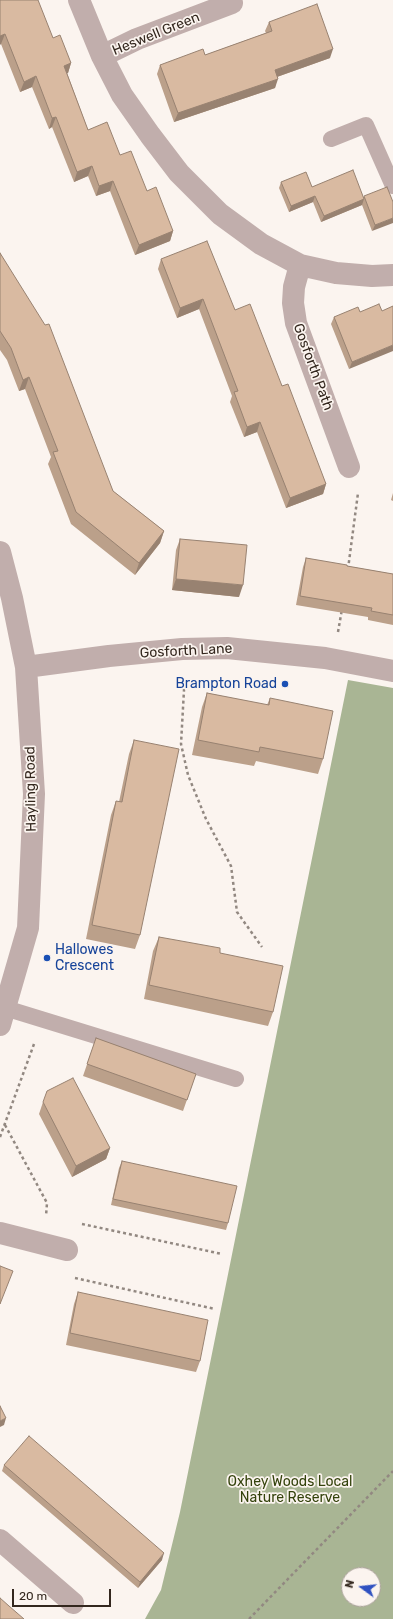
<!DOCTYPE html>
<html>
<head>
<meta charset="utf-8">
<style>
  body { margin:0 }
  #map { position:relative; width:393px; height:1619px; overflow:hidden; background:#fbf4ef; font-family:Rubik,sans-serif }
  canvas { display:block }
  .north { position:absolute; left:341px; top:1567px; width:40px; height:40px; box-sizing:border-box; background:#fbf4ef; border:1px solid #aba29b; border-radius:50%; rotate:285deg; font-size:11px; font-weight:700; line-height:16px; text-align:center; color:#33271e }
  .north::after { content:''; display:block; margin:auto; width:14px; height:18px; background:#2f51c1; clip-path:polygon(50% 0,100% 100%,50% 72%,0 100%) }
  .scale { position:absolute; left:12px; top:1589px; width:99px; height:18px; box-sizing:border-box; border:2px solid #33271e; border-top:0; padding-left:5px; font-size:12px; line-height:14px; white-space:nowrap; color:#33271e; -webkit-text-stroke:3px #fbf4ef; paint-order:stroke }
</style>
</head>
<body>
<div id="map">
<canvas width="393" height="1619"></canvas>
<div class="north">N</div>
<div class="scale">20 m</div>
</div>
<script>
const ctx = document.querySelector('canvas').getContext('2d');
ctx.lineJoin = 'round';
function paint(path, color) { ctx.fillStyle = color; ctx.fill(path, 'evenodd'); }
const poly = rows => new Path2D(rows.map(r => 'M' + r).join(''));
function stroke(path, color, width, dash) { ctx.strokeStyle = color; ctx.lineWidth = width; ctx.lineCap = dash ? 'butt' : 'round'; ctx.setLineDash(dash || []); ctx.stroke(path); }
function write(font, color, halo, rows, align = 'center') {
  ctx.font = font + ' Rubik,sans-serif'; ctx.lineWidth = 3.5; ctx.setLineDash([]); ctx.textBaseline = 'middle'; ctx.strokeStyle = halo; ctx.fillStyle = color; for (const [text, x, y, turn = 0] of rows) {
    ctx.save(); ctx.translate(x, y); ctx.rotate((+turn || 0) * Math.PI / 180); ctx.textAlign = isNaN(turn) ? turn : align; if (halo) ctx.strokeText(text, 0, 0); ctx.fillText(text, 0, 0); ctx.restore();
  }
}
paint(poly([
  [348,680,393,688,393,1619,145,1619,161,1590,180,1512],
  [349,1575,373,1575,373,1599,349,1599]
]), '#a9b594');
stroke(poly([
  [348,569,358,493],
  [338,632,342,609],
  [181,677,184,690,181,744,188,775,206,819,231,866,237,912,262,947],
  [5,1125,47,1203,46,1216],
  [0,1137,34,1044],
  [82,1224,222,1254],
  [75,1278,215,1309],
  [249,1619,393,1471]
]), '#928881', 2.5, [3, 3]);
stroke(poly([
  [331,139,366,125,393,186],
  [5,1008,236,1079]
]), '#c1aeac', 16);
stroke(poly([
  [79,0,102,56,122,95,150,135,179,173,220,214,261,244,300,265,336,273,372,276,393,275],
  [102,56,137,39,232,3],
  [300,265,294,287,293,303,296,323,349,467],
  [0,1233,67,1250],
  [0,1540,73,1603]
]), '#c1aeac', 22);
stroke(poly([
  [0,552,12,598,26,667,34,794,28,928,0,1025],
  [26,667,109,656,182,649,227,648,325,658,393,671]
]), '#c1aeac', 22);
paint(poly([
  [0,0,53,38,71,63,68,73,67,73,88,130,120,155,147,191,173,231,170,241,135,255,110,191,96,196,88,176,74,182,52,127,49,129,32,87,20,92,1,44],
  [269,22,330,58,277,77,275,88,174,122,157,74,160,65,205,55,266,33,265,31],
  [281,182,363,197,393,202,372,231,362,205,321,222,313,202,289,212,279,188],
  [0,253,113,491,164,531,160,543,135,575,71,524,48,464,51,457,25,389,19,391,7,360,0,350],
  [161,259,235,310,282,386,326,484,323,494,286,508,257,432,244,437,230,402,232,396,199,309,177,318,158,269],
  [382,311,349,369,331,324,334,317,360,312],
  [393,493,393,501,391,500],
  [180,539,239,597,172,590,176,550],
  [306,558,347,566,393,574,393,625,368,620,368,617,296,605,303,567],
  [207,693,267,705,270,698,323,759,318,774,256,761,254,766,192,755,202,707],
  [134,740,140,935,135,949,86,939,111,815,116,801,119,802,129,754],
  [159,937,220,953,273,1012,268,1026,144,999,153,951],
  [96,1038,196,1074,183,1111,83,1076],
  [43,1102,110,1148,106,1159,72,1177,39,1114],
  [122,1161,228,1223,226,1230,111,1205,119,1168],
  [78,1292,200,1361,196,1372,66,1345,74,1304],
  [4,1465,162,1560,138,1588,2,1471]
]), '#bba08a');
paint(poly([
  [5,34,1,44,0,45,0,36],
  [333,49,330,58,271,79,275,70],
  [71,63,68,73,60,76,64,66],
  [36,76,32,87,20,92,24,82],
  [278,79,275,88,174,122,178,113],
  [56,117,52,127,49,129,52,118],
  [92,166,88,176,74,182,77,172],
  [113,181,110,191,96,196,99,186],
  [315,196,313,202,289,212,291,206],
  [364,199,362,205,321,222,324,216],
  [393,218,393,223,372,231,375,225],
  [173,231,170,241,135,255,139,245],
  [203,299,199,309,177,318,180,308],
  [393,345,393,351,349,369,352,362],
  [29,377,25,389,19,391,23,380],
  [260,422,257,432,244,437,247,427],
  [326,484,323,494,286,508,290,498],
  [164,531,160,543,135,575,139,563],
  [176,579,243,585,239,597,172,590],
  [110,1148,106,1159,72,1177,76,1166],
  [6,1418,4,1425,0,1427,0,1421],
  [164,1553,162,1560,138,1588,140,1582]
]), '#988271');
const building = poly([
  [0,0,38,0,53,38,60,35,71,63,64,66,88,130,107,122,120,155,131,151,147,191,156,187,173,231,139,245,113,181,99,186,92,166,77,172,56,117,52,118,36,76,24,82,5,34,0,36,0,0],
  [317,4,333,49,275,70,278,79,178,113,160,65,203,49,205,55,272,31,269,22,317,4],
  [353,170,364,199,324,216,315,196,291,206,281,182,306,172,312,187,353,170],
  [387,187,393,202,393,218,375,225,364,196,387,187],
  [207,241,235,310,250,304,282,386,288,384,326,484,290,498,260,422,247,427,234,392,238,391,203,299,180,308,161,259,207,241],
  [0,253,45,325,49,324,113,491,164,531,139,563,76,512,53,452,58,451,29,377,23,380,11,348,0,331,0,253],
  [379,304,382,311,393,306,393,345,352,362,334,317,358,307,360,312,379,304],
  [180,539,247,545,243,585,176,579,180,539],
  [306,558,347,565,347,566,393,574,393,615,371,611,372,608,300,596,306,558],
  [207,693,269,705,270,698,333,711,323,759,260,747,259,752,198,740,207,693],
  [134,740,179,749,140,935,92,925,116,801,122,802,134,740],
  [159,937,220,948,220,953,283,966,273,1012,149,985,159,937],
  [96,1038,196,1074,187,1100,87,1064,96,1038],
  [73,1078,110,1148,76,1166,43,1102,47,1091,73,1078],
  [122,1161,237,1186,228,1223,113,1199,122,1161],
  [0,1266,13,1271,0,1304,0,1266],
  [78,1292,208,1320,200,1361,70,1333,78,1292],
  [0,1406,6,1418,0,1421,0,1406],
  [29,1436,164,1553,140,1582,4,1465,29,1436],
  [0,1598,9,1606,24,1619,0,1619,0,1598]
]);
paint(building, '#d9baa1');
stroke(building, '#988271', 1);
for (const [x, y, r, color] of [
  [285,684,4,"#1a4fb4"],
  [47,958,4,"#1a4fb4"]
]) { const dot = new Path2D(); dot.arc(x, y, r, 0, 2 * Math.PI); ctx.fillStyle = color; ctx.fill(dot); stroke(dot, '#fbf4ef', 1.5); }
write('14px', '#33271e', '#fbf4ef', [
  ["Heswell Green",156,34,-22],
  ["Gosforth Path",313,367,70],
  ["Gosforth Lane",186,651,-3],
  ["Hayling Road",31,789,-91]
]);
write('14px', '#164399', '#fbf4ef', [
  ["Brampton Road",277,684],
  ["Hallowes",55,950,"left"],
  ["Crescent",55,966,"left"]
], 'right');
write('14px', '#33420b', '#fbf4ef', [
  ["Oxhey Woods Local",290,1482],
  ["Nature Reserve",290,1498]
]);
</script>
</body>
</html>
